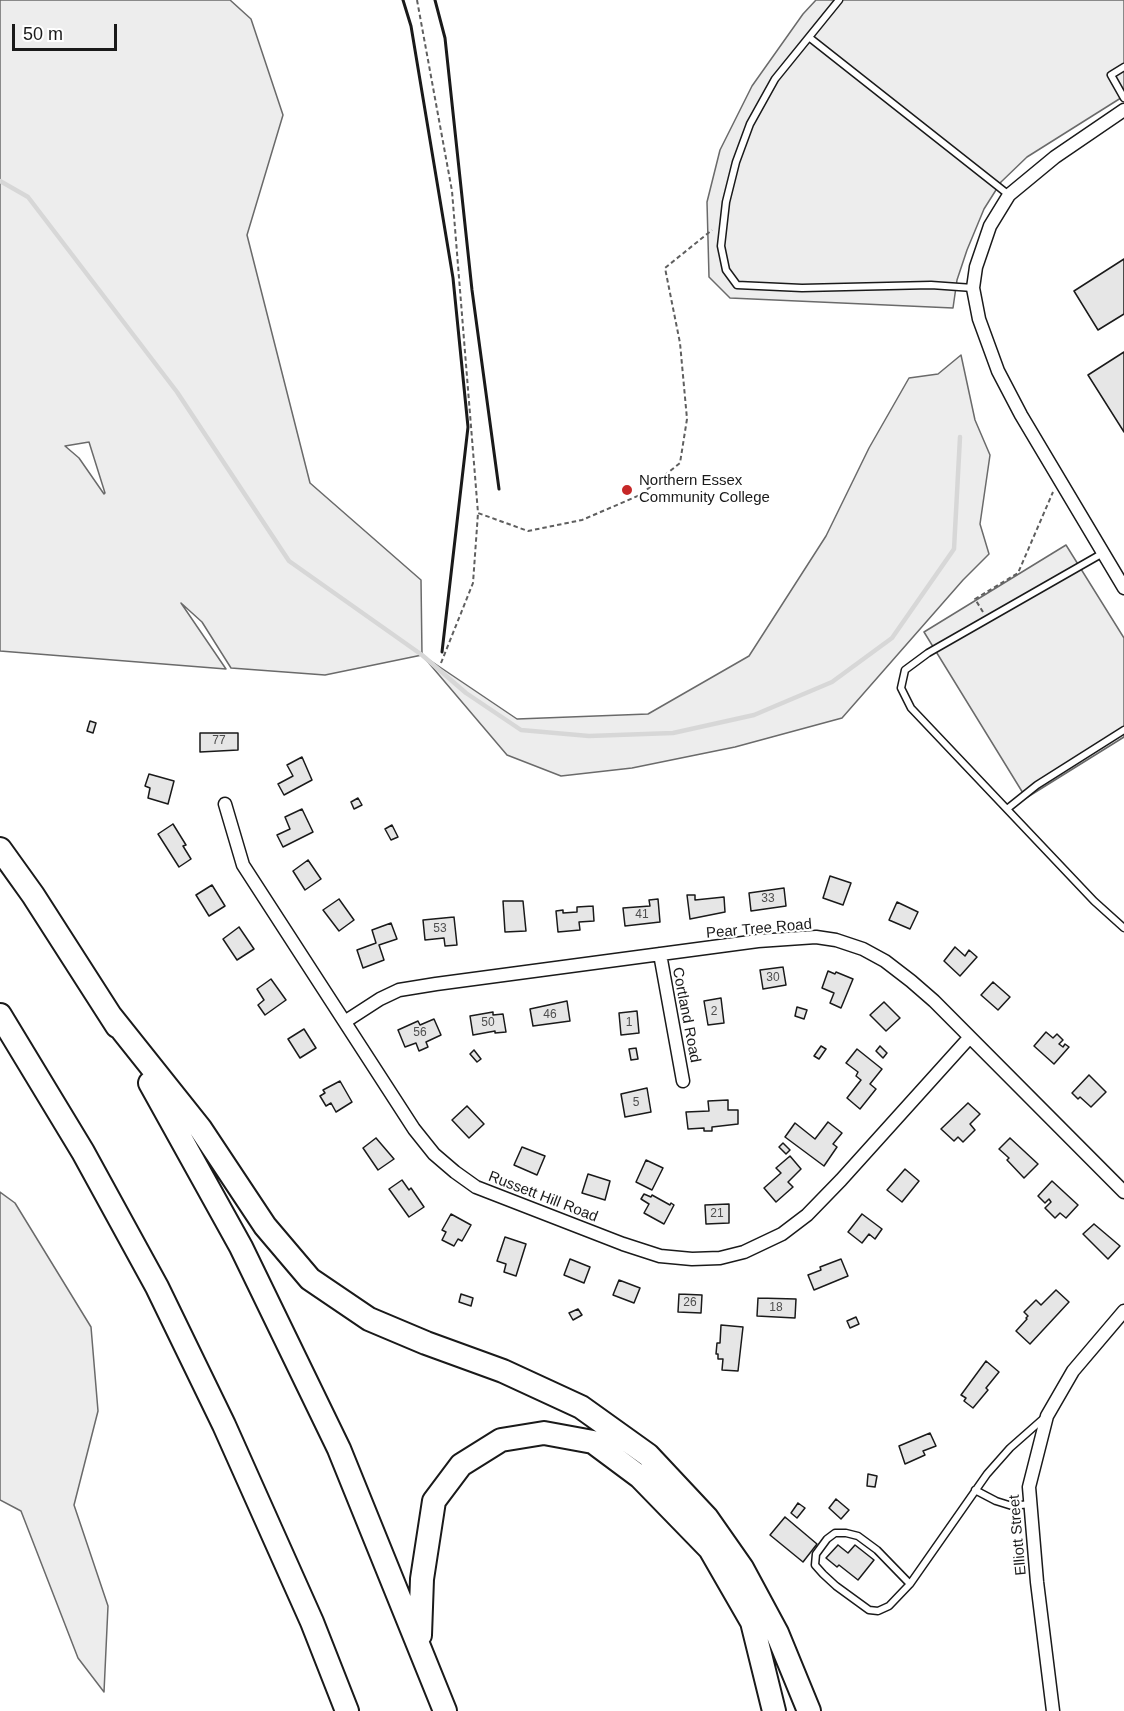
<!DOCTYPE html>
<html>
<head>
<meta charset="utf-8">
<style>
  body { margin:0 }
  #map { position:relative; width:1124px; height:1711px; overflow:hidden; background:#fff; font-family:Helvetica,sans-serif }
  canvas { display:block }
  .scale { position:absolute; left:12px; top:24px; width:105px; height:27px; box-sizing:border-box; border:3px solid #1a1a1a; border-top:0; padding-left:8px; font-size:18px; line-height:21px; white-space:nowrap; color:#1a1a1a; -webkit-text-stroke:4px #fff; paint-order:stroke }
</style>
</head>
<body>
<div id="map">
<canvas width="1124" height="1711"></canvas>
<div class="scale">50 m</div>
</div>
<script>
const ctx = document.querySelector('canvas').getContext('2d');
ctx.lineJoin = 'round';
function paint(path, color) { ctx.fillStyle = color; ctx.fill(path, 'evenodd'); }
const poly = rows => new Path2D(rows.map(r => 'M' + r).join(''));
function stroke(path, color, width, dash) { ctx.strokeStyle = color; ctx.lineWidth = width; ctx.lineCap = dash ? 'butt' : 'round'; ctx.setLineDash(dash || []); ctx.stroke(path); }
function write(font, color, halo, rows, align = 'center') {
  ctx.font = font + ' Helvetica,sans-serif'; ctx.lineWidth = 4.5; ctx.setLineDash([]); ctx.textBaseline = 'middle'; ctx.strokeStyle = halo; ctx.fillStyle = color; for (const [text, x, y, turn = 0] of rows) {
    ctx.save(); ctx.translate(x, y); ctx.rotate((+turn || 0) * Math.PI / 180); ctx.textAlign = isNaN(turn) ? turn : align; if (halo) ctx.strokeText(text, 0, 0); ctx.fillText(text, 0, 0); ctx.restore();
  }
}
const built = poly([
  [0,0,230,0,251,19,283,115,247,235,310,483,421,580,422,655,517,719,648,714,749,656,826,536,869,448,909,378,938,374,961,355,975,420,990,455,980,524,989,554,963,580,842,718,735,747,632,768,561,776,507,755,422,655,325,675,231,668,202,622,181,603,226,669,0,651,0,0],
  [89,442,105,493,104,494,79,458,65,446,89,442],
  [816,0,1124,0,1124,96,1027,157,1001,182,984,209,967,250,957,280,953,308,730,298,709,277,707,202,720,150,752,86,803,14,816,0],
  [1066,545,1124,638,1124,737,1026,798,924,632,1066,545],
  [0,1192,15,1203,91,1327,98,1411,74,1505,108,1606,104,1692,78,1658,21,1511,0,1500,0,1192]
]);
paint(built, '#ededed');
stroke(built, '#6a6a6a', 1.5);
stroke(poly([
  [0,181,28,197,177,392,289,561,422,655,466,693,521,730,589,736,673,733,754,715,832,682,892,638,954,549,960,437]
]), '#d7d7d7', 4.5);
const building = poly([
  [1124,259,1124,314,1098,330,1074,291,1124,259],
  [1124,352,1124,432,1088,375,1124,352],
  [90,721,96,723,93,733,87,731,90,721],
  [200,733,238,733,238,750,200,752,200,733],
  [302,757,312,780,284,795,278,784,293,776,287,765,302,757],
  [149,774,174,781,168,804,148,798,150,788,145,786,149,774],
  [358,798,362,805,354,809,351,802,358,798],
  [302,809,313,832,283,847,277,835,290,829,285,817,302,809],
  [173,824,186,845,183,846,191,859,179,867,158,834,173,824],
  [392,825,398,837,391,840,385,829,392,825],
  [308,860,321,879,305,890,293,871,308,860],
  [830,876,851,883,843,905,823,898,830,876],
  [212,885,225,906,209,916,196,895,212,885],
  [784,888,786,906,751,911,749,893,784,888],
  [687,895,695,895,695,900,724,897,725,912,690,919,687,895],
  [339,899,354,920,339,931,323,910,339,899],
  [658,899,660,922,625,926,623,908,650,906,649,900,658,899],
  [503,901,523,901,526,931,505,932,503,901],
  [897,902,918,912,910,929,889,920,897,902],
  [593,906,594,921,579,922,580,930,558,932,556,911,563,910,563,913,577,912,577,907,593,906],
  [454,917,457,945,445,946,444,938,425,940,423,920,454,917],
  [391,923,397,939,379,945,384,960,363,968,357,950,376,943,372,930,391,923],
  [239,927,254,949,237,960,223,939,239,927],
  [955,947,965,956,969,950,977,957,960,976,944,961,955,947],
  [783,967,786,985,763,989,760,970,783,967],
  [828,971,835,974,836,972,853,979,841,1008,830,1003,834,993,822,988,828,971],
  [271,979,286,1000,265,1015,258,1005,264,1000,257,989,271,979],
  [993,982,1010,997,998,1010,981,995,993,982],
  [721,998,724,1023,708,1025,704,1001,721,998],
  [567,1001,570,1021,533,1026,530,1009,567,1001],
  [884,1002,900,1018,886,1031,870,1015,884,1002],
  [797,1007,807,1010,804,1019,795,1016,797,1007],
  [637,1011,639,1033,621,1035,619,1013,637,1011],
  [493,1012,493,1015,503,1014,506,1032,495,1033,495,1031,473,1035,470,1016,493,1012],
  [434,1019,441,1035,426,1042,428,1047,419,1051,416,1043,405,1047,398,1030,418,1021,420,1025,434,1019],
  [304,1029,316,1048,300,1058,288,1039,304,1029],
  [1046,1032,1053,1038,1057,1034,1063,1040,1059,1044,1063,1047,1065,1044,1069,1047,1054,1064,1034,1046,1046,1032],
  [821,1046,826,1049,819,1059,814,1056,821,1046],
  [880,1046,887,1053,883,1058,876,1051,880,1046],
  [636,1048,638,1059,631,1060,629,1049,636,1048],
  [857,1049,882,1069,870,1084,876,1089,860,1109,847,1098,861,1080,856,1076,858,1072,846,1063,857,1049],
  [474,1050,481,1059,477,1062,470,1054,474,1050],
  [1089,1075,1106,1092,1091,1107,1080,1097,1078,1099,1072,1093,1089,1075],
  [340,1081,352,1102,336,1112,331,1103,326,1106,320,1096,325,1093,323,1090,340,1081],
  [647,1088,651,1112,625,1117,621,1094,647,1088],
  [728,1100,728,1110,738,1110,738,1124,712,1127,712,1131,704,1131,704,1128,688,1129,686,1112,709,1111,708,1101,728,1100],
  [968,1103,980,1114,970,1124,975,1130,963,1142,958,1137,954,1141,941,1129,968,1103],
  [467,1106,484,1124,469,1138,452,1120,467,1106],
  [828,1122,842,1133,833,1144,837,1147,824,1166,785,1137,795,1123,815,1139,828,1122],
  [376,1138,394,1159,378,1170,363,1148,376,1138],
  [1010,1138,1038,1164,1024,1178,1007,1160,1009,1158,999,1149,1010,1138],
  [783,1143,790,1150,786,1154,779,1147,783,1143],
  [522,1147,545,1156,537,1175,514,1165,522,1147],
  [790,1156,801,1169,788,1182,793,1187,776,1202,764,1188,781,1173,776,1168,790,1156],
  [646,1160,663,1168,652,1190,636,1182,646,1160],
  [905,1169,919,1181,902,1202,887,1190,905,1169],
  [588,1174,610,1181,605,1200,582,1193,588,1174],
  [402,1180,409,1190,411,1188,424,1207,409,1217,389,1189,402,1180],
  [1052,1181,1078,1205,1066,1218,1060,1213,1055,1218,1045,1208,1051,1202,1049,1199,1045,1203,1038,1196,1052,1181],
  [644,1194,651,1197,652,1195,670,1205,671,1203,674,1205,664,1224,644,1213,649,1204,641,1199,644,1194],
  [729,1204,729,1223,706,1224,705,1205,729,1204],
  [451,1214,471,1225,462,1241,458,1239,454,1246,442,1240,446,1232,442,1230,451,1214],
  [862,1214,882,1229,875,1239,869,1234,862,1243,848,1232,862,1214],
  [1094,1224,1120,1246,1108,1259,1083,1234,1094,1224],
  [505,1237,526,1244,516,1276,504,1272,506,1264,497,1261,505,1237],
  [570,1259,590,1267,584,1283,564,1275,570,1259],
  [841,1259,848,1276,814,1290,808,1275,821,1270,820,1267,841,1259],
  [619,1280,640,1288,634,1303,613,1295,619,1280],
  [1056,1290,1069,1302,1030,1344,1016,1331,1027,1319,1026,1318,1028,1316,1024,1312,1036,1300,1041,1305,1056,1290],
  [461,1294,473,1298,471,1306,459,1302,461,1294],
  [679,1294,702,1295,701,1313,678,1312,679,1294],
  [758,1298,796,1299,795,1318,757,1316,758,1298],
  [578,1309,582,1315,573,1320,569,1313,578,1309],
  [856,1317,859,1324,850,1328,847,1321,856,1317],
  [721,1325,743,1327,738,1371,722,1370,723,1359,718,1359,718,1354,716,1354,717,1343,720,1343,721,1325],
  [986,1361,999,1372,986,1388,988,1390,973,1408,964,1401,966,1398,961,1395,986,1361],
  [930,1433,936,1446,923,1451,925,1455,905,1464,899,1446,930,1433],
  [868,1474,877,1476,875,1487,867,1486,868,1474],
  [836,1499,849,1510,841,1519,829,1508,836,1499],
  [798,1503,805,1508,797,1518,791,1513,798,1503],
  [785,1517,817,1544,803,1562,770,1535,785,1517],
  [838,1545,848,1553,855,1545,874,1560,858,1580,839,1565,837,1567,826,1558,838,1545]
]);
paint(building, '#e6e6e6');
stroke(building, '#1a1a1a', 1.5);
const lane = poly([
  [839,0,775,79,750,124,736,162,726,202,721,246,726,270,737,285,802,288,931,285,973,288],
  [810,38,1009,195],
  [1124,67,1111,75,1124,98],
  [1103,553,928,653,905,670,901,688,911,708,1094,901,1124,928],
  [1007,809,1037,785,1124,730],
  [975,1490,996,1501,1012,1506,1030,1504],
  [910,1584,877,1550,858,1536,846,1533,835,1533,827,1539,816,1554,815,1565,823,1574,836,1586,869,1610,878,1611,889,1606,910,1584,987,1474,1010,1448,1044,1418]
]);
const street = poly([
  [1124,110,1055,157,1009,195,990,226,976,267,973,288,979,319,998,371,1021,415,1124,588],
  [225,804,243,865,414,1129,434,1154,455,1172,476,1187,623,1244,660,1256,692,1259,720,1258,744,1252,782,1234,807,1215,841,1180,969,1038],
  [660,954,683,1081],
  [346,1021,380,999,399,990,436,984,758,941,816,937,836,940,863,949,885,961,911,981,934,1001,1124,1192],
  [1053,1711,1037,1582,1029,1487,1047,1416,1073,1371,1124,1311]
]);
const highway = poly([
  [0,849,33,895,117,1026],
  [0,1015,83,1152,157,1287,224,1425,312,1622,347,1711],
  [110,1015,200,1128,265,1226,310,1279,369,1319,426,1343,503,1371,581,1407,648,1455,707,1518,742,1568,777,1633,809,1711],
  [150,1083,241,1247,339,1449,445,1711],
  [420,1635,422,1579,434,1501,461,1465,501,1440,544,1433,593,1442,640,1477,710,1549,752,1622,774,1711]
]);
stroke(lane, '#1a1a1a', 9);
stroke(street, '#1a1a1a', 15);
stroke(highway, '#1a1a1a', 26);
stroke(poly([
  [417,0,452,191,478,513,528,531,582,520,640,495,680,463,687,419,680,343,665,268,712,230],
  [983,612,975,599,1018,573,1053,492],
  [441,663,473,583,478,513]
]), '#5f5f5f', 2, [4.5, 3]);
stroke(lane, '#fff', 6);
stroke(street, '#fff', 12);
stroke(highway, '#fff', 22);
stroke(poly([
  [403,0,411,26,453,278,468,427,442,652],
  [435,0,445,38,472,290,499,489]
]), '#1a1a1a', 3);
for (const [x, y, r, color] of [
  [627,490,6,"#c62828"]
]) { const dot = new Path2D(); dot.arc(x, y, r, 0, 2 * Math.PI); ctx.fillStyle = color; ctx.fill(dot); stroke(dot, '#fff', 2); }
write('12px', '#4d4d4d', null, [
  ["77",219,741],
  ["33",768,899],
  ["41",642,915],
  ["53",440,929],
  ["30",773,978],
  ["2",714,1012],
  ["46",550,1015],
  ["50",488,1023],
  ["1",629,1023],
  ["56",420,1033],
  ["5",636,1103],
  ["21",717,1214],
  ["26",690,1303],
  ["18",776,1308]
]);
write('15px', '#1a1a1a', '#fff', [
  ["Northern Essex",639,481],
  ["Community College",639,498]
], 'left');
write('15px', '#1a1a1a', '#fff', [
  ["Pear Tree Road",759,929,-5],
  ["Cortland Road",686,1015,79],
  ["Russett Hill Road",543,1197,21],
  ["Elliott Street",1018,1535,-95]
]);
</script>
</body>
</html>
